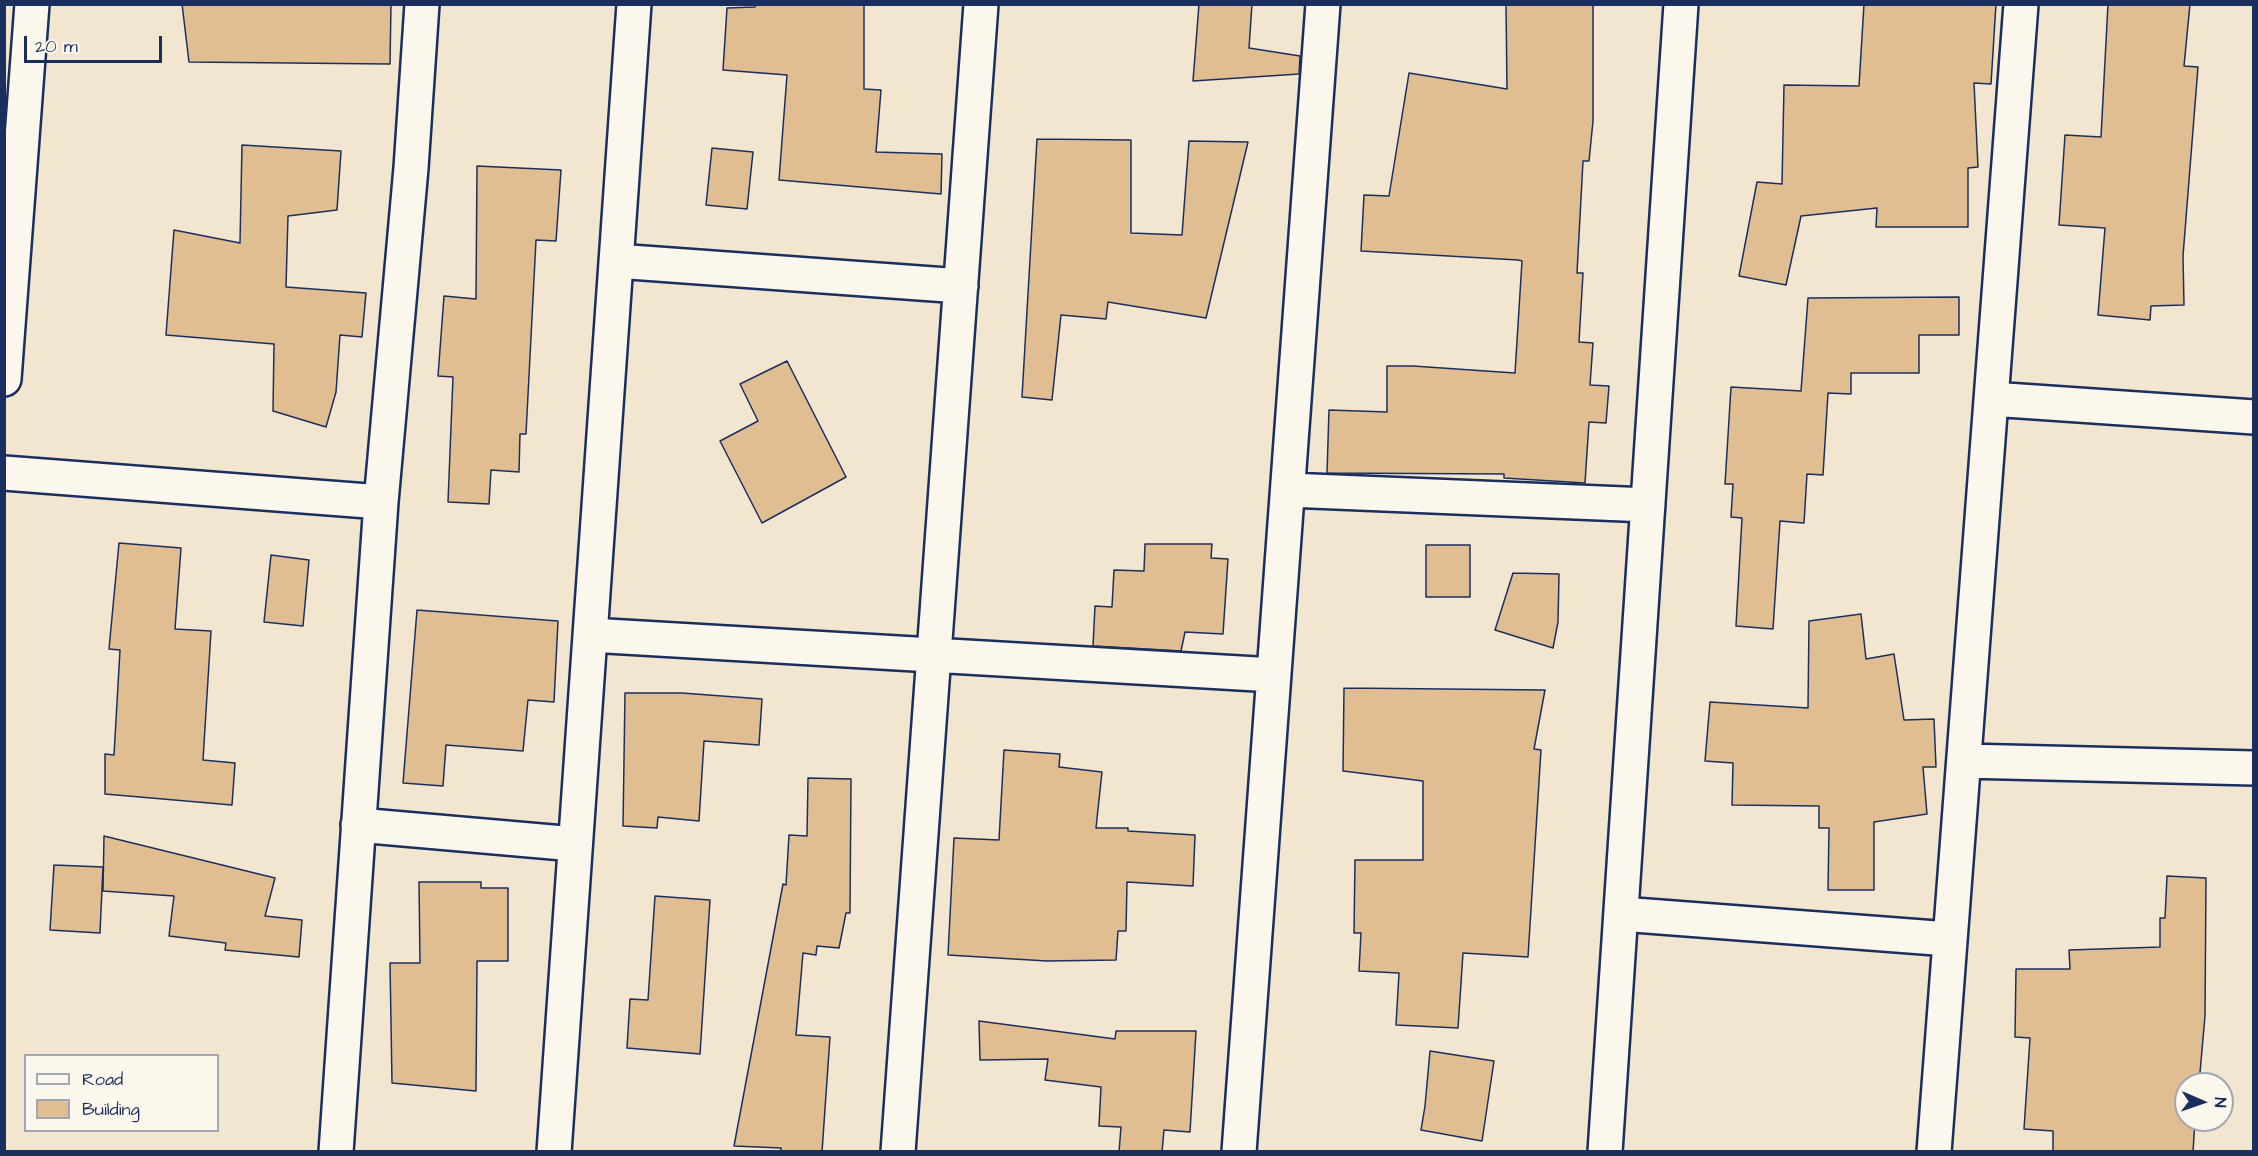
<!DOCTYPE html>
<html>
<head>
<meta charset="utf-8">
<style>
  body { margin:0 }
  #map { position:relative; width:2258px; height:1156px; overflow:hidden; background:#f3e6d1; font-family:"Architects Daughter",sans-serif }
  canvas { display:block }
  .frame { position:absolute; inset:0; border:6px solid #1b2f5e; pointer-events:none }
  .legend { position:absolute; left:24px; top:1054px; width:195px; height:78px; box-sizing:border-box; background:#fbf7ec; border:2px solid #a1a7b3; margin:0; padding:8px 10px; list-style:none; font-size:18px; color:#1b2f5e }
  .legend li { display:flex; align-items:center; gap:12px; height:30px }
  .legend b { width:30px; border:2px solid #a1a7b3 }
  .north { position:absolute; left:2174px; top:1072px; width:60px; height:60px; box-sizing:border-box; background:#fbf7ec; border:2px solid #a1a7b3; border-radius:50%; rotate:92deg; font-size:16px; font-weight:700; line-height:24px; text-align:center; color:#1b2f5e }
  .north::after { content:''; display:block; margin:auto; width:21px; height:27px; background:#1b2f5e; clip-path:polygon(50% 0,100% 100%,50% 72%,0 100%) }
  .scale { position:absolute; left:24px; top:36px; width:138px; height:27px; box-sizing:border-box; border:3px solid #1b2f5e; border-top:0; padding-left:8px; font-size:18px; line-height:21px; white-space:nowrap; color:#1b2f5e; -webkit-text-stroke:4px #fbf7ec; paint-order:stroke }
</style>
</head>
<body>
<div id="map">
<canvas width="2258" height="1156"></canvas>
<div class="frame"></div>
<ul class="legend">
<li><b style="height:8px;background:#fbf7ec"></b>Road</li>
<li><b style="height:16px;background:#e1be92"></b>Building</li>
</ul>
<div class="north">N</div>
<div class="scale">20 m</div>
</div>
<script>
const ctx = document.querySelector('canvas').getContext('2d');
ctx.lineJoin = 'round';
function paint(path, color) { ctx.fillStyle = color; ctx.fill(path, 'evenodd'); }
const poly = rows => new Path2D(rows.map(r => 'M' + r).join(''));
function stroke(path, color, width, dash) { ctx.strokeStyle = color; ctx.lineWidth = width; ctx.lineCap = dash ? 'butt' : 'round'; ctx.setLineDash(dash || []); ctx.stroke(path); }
const building = poly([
  [182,4,391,4,390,64,189,62,182,4],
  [756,4,864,4,864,89,881,90,876,152,942,154,941,194,779,180,787,75,723,70,727,8,755,7,756,4],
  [1199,4,1252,4,1249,48,1300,56,1299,74,1193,81,1199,4],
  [1506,4,1593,4,1593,121,1589,161,1583,161,1577,273,1583,273,1579,342,1593,343,1590,385,1609,386,1606,423,1589,422,1585,483,1504,478,1504,474,1327,473,1329,410,1387,412,1387,366,1413,366,1515,373,1522,261,1518,260,1361,251,1364,195,1389,196,1409,73,1507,89,1506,4],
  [1864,4,1996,4,1991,84,1974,83,1978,167,1968,168,1968,227,1876,227,1877,208,1801,216,1786,285,1739,276,1757,182,1782,184,1784,85,1859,86,1864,4],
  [2108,4,2190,4,2184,66,2198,67,2183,256,2184,305,2151,306,2150,320,2098,315,2105,228,2059,225,2065,135,2101,137,2108,4],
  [1037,139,1131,140,1131,233,1182,235,1189,141,1248,142,1206,318,1108,302,1106,319,1061,315,1052,400,1022,397,1037,139],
  [242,145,341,151,337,210,288,216,286,287,366,293,362,337,340,335,336,392,326,427,273,411,274,344,166,335,174,230,240,243,242,145],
  [712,148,753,152,747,209,706,205,712,148],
  [477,166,561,170,556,241,536,240,526,434,520,434,519,472,491,470,489,504,448,502,453,377,438,376,444,296,476,299,477,166],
  [1959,297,1959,335,1919,335,1919,373,1851,373,1851,394,1828,393,1823,475,1807,474,1804,523,1780,521,1773,629,1736,626,1742,518,1731,517,1733,484,1725,484,1731,387,1801,391,1808,298,1959,297],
  [787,361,846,477,762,523,720,441,758,421,740,384,787,361],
  [119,543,181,548,175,629,211,631,203,760,235,763,232,805,105,794,105,754,114,755,120,650,109,649,119,543],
  [1145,544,1212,544,1211,558,1228,559,1223,634,1185,632,1181,651,1093,646,1095,606,1112,607,1114,570,1144,571,1145,544],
  [1426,545,1470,545,1470,597,1426,597,1426,545],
  [271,555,309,560,303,626,264,622,271,555],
  [1513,573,1559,574,1558,622,1553,648,1495,630,1513,573],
  [417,610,558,621,554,702,528,700,523,751,446,745,443,786,403,783,417,610],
  [1861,614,1866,659,1894,654,1904,720,1934,719,1936,767,1923,767,1927,814,1874,822,1874,890,1828,890,1829,828,1819,828,1819,806,1732,805,1733,763,1705,761,1710,702,1808,708,1809,621,1861,614],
  [1344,688,1545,690,1534,749,1541,750,1528,957,1463,953,1458,1028,1396,1025,1399,973,1359,971,1361,933,1354,933,1355,860,1423,860,1423,781,1343,771,1344,688],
  [625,693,682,693,762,699,759,745,704,741,699,821,658,817,657,828,623,826,625,693],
  [1004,750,1060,754,1059,767,1102,772,1096,828,1128,828,1128,831,1195,835,1193,886,1127,882,1126,931,1118,931,1116,960,1047,961,948,955,954,838,999,840,1004,750],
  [808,778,851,779,850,913,846,913,839,948,817,946,816,955,803,953,796,1035,830,1037,822,1152,781,1152,781,1148,734,1146,783,884,786,885,789,835,807,836,808,778],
  [104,836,275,878,265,916,302,920,299,957,225,950,226,943,169,936,174,896,103,891,104,836],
  [54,865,103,867,100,933,50,930,54,865],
  [2167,876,2206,878,2205,1016,2199,1084,2186,1084,2186,1120,2195,1120,2193,1152,2053,1152,2053,1131,2024,1129,2030,1038,2015,1037,2016,969,2070,969,2069,950,2160,947,2160,918,2165,918,2167,876],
  [419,882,481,882,481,888,508,888,508,961,477,961,476,1091,392,1083,390,963,420,963,419,882],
  [655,896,710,900,700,1054,627,1048,630,999,648,1000,655,896],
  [979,1021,1115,1039,1116,1031,1196,1031,1190,1132,1164,1130,1162,1152,1119,1152,1121,1127,1099,1126,1101,1087,1045,1080,1048,1059,980,1060,979,1021],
  [1430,1051,1494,1061,1482,1141,1421,1130,1425,1106,1430,1051]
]);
paint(building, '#e1be92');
stroke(building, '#1b2f5e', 1.5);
const minor = poly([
  [616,261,961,286],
  [4,379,32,4],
  [1991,399,2254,417],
  [4,473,381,502],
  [1288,490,1648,505],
  [590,635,1274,675],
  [1964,761,2254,768],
  [358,825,575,844],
  [1621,914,1949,939],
  [336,1152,381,502,411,168,422,4],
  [554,1152,634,4],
  [898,1152,981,4],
  [1239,1152,1323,4],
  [1605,1152,1681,4],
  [1934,1152,2021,4]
]);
stroke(minor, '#1b2f5e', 38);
stroke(minor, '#fbf7ec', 33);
</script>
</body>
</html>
